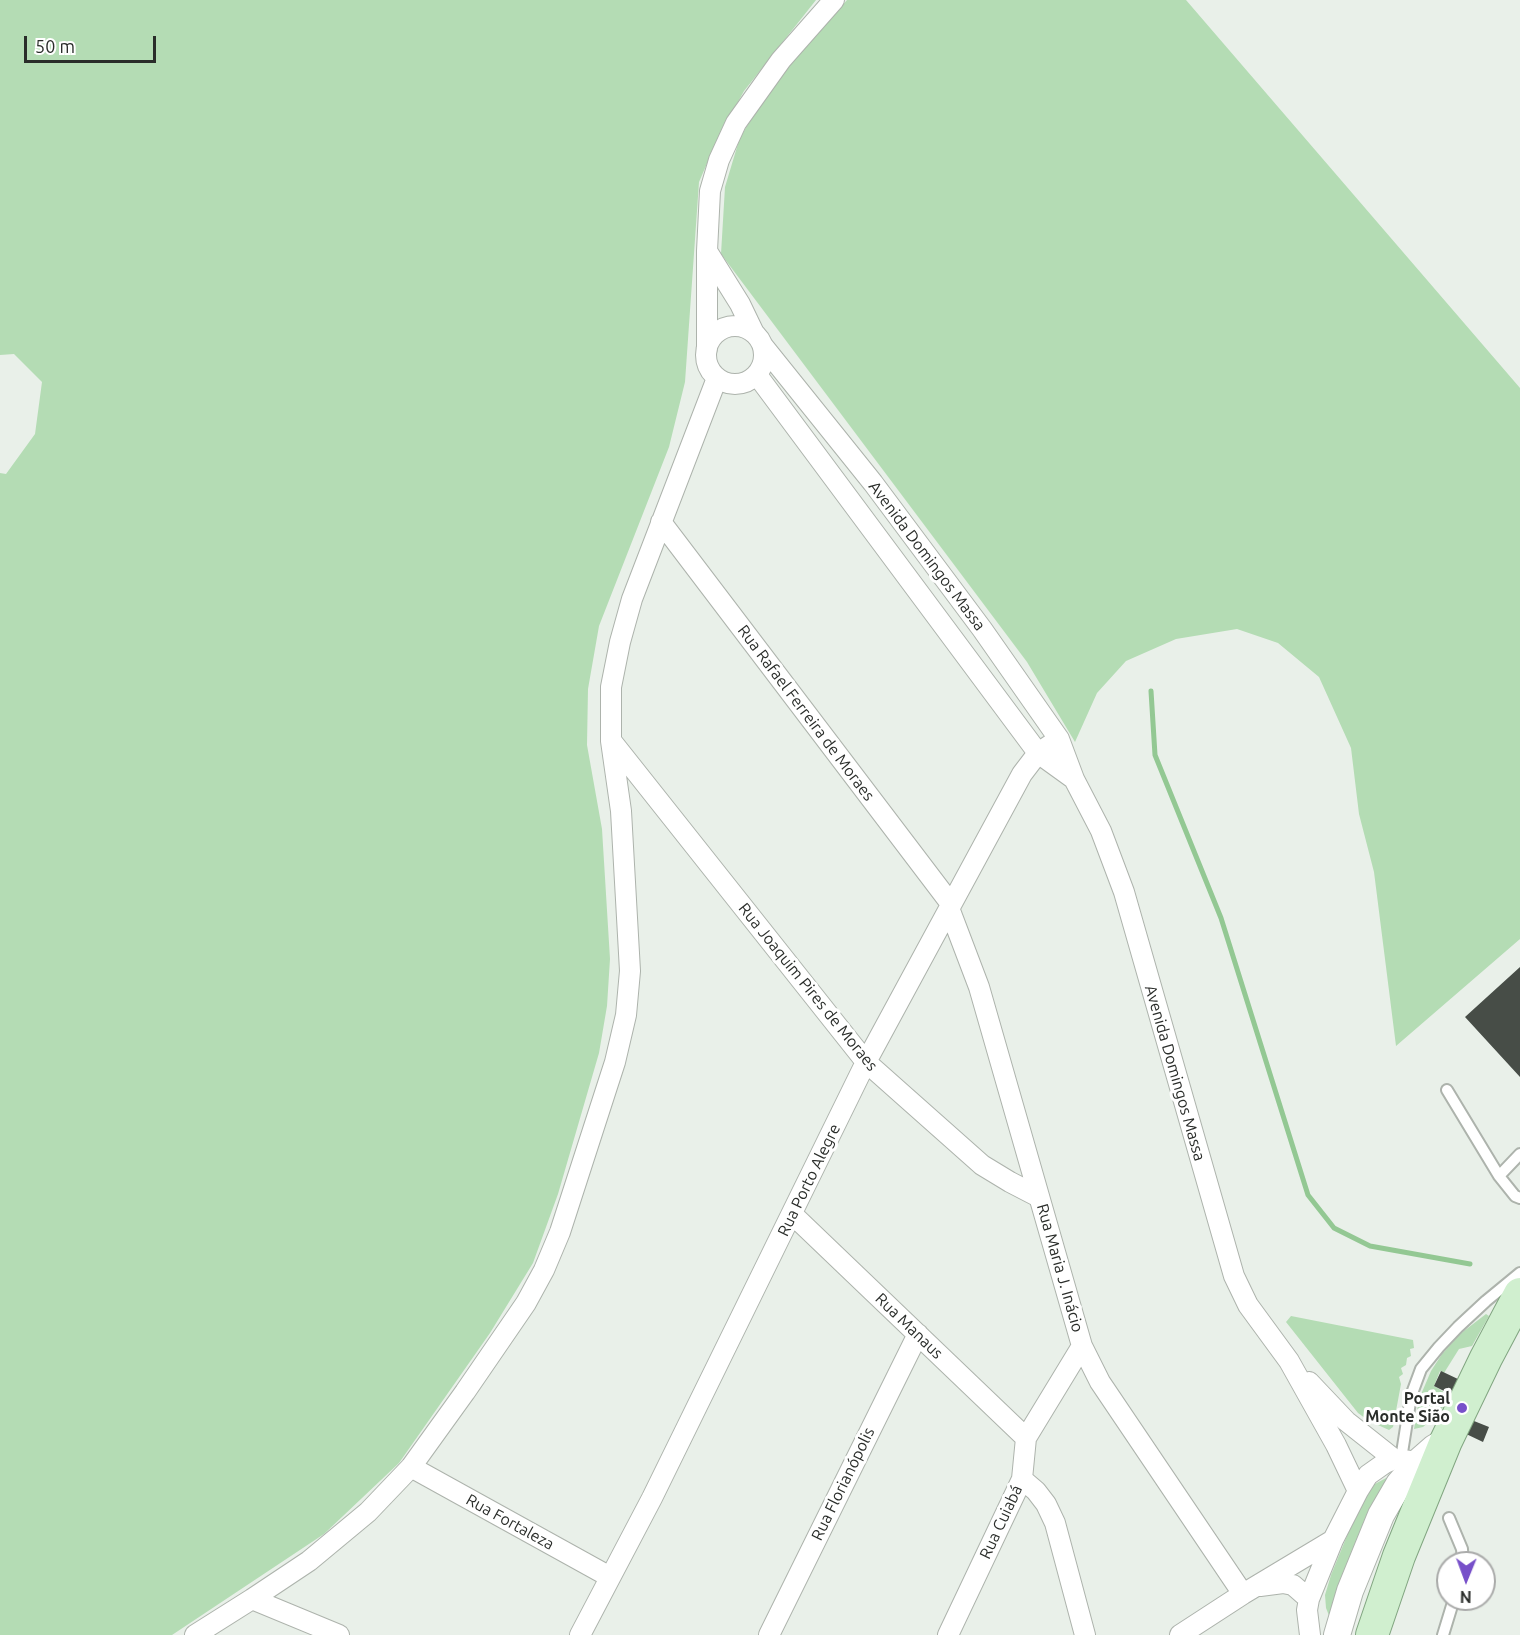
<!DOCTYPE html>
<html>
<head>
<meta charset="utf-8">
<style>
  body { margin:0 }
  #map { position:relative; width:1520px; height:1635px; overflow:hidden; background:#e9f0e9; font-family:Ubuntu,sans-serif }
  canvas { display:block }
  .north { position:absolute; left:1436px; top:1551px; width:60px; height:60px; box-sizing:border-box; background:#fff; border:2px solid #aaabaa; border-radius:50%; rotate:181deg; font-size:16px; font-weight:700; line-height:24px; text-align:center; color:#2a2d2a }
  .north::after { content:''; display:block; margin:auto; width:21px; height:27px; background:#7750c9; clip-path:polygon(50% 0,100% 100%,50% 72%,0 100%) }
  .scale { position:absolute; left:24px; top:36px; width:132px; height:27px; box-sizing:border-box; border:3px solid #2a2d2a; border-top:0; padding-left:8px; font-size:18px; line-height:21px; white-space:nowrap; color:#2a2d2a; -webkit-text-stroke:4px #fff; paint-order:stroke }
</style>
</head>
<body>
<div id="map">
<canvas width="1520" height="1635"></canvas>
<div class="north">N</div>
<div class="scale">50 m</div>
</div>
<script>
const ctx = document.querySelector('canvas').getContext('2d');
ctx.lineJoin = 'round';
function paint(path, color) { ctx.fillStyle = color; ctx.fill(path, 'evenodd'); }
const poly = rows => new Path2D(rows.map(r => 'M' + r).join(''));
function stroke(path, color, width, dash) { ctx.strokeStyle = color; ctx.lineWidth = width; ctx.lineCap = dash ? 'butt' : 'round'; ctx.setLineDash(dash || []); ctx.stroke(path); }
function write(font, color, halo, rows, align = 'center') {
  ctx.font = font + ' Ubuntu,sans-serif'; ctx.lineWidth = 6; ctx.setLineDash([]); ctx.textBaseline = 'middle'; ctx.strokeStyle = halo; ctx.fillStyle = color; for (const [text, x, y, turn = 0] of rows) {
    ctx.save(); ctx.translate(x, y); ctx.rotate((+turn || 0) * Math.PI / 180); ctx.textAlign = isNaN(turn) ? turn : align; if (halo) ctx.strokeText(text, 0, 0); ctx.fillText(text, 0, 0); ctx.restore();
  }
}
paint(poly([
  [0,0,816,0,744,91,718,138,699,182,685,382,669,447,599,626,588,689,587,745,602,829,610,959,607,1006,599,1053,558,1194,533,1263,490,1333,399,1463,324,1534,172,1635,0,1635,0,473,6,474,35,434,42,382,14,354,0,355],
  [847,0,1186,0,1520,388,1520,939,1396,1046,1374,872,1359,814,1351,748,1319,677,1278,643,1237,629,1176,639,1126,661,1097,693,1075,742,1027,662,721,254,725,187,740,137,776,81],
  [1486,1314,1489,1316,1472,1346,1459,1349,1444,1373,1440,1371,1434,1386,1449,1395,1440,1413,1423,1427,1414,1429,1419,1399,1431,1371,1442,1354,1460,1334],
  [1291,1316,1413,1340,1414,1348,1410,1349,1411,1356,1407,1358,1406,1365,1401,1368,1403,1374,1399,1377,1401,1384,1393,1427,1389,1430,1369,1421,1358,1413,1286,1322],
  [1388,1477,1376,1504,1330,1618,1326,1608,1325,1595,1331,1575,1362,1499,1371,1486]
]), '#b4dcb4');
stroke(poly([
  [1151,691,1155,755,1221,918,1308,1195,1334,1228,1370,1246,1470,1264]
]), '#93c893', 5);
paint(poly([
  [1520,967,1520,1077,1465,1017],
  [1441,1371,1460,1380,1474,1421,1489,1427,1483,1442,1462,1432,1452,1395,1434,1386]
]), '#474d47');
const service = poly([
  [1447,1090,1499,1176,1515,1196,1520,1198],
  [1499,1176,1520,1154],
  [1401,1459,1411,1396,1421,1369,1439,1347,1458,1327,1486,1301,1520,1273],
  [1449,1518,1462,1549,1463,1563],
  [1443,1635,1454,1599]
]);
const minor = poly([
  [707,251,740,304,753,331],
  '706 355a29 29 0 1 1 58 0a29 29 0 1 1-58 0Z',
  [763,346,873,483,982,629,1059,739,1074,779,1101,831,1124,892,1234,1276,1248,1305,1289,1361,1336,1445,1358,1491],
  [707,349,707,251,710,191,719,160,736,123,781,60,834,0],
  [757,375,1038,753,1074,779],
  [661,522,951,904],
  [613,743,866,1062,982,1165,1010,1182,1039,1197],
  [949,908,979,987,1082,1346,1100,1382,1243,1594],
  [792,1214,1026,1438],
  [1309,1382,1346,1421,1394,1459],
  [411,1467,610,1577],
  [1022,1479,1036,1491,1046,1504,1055,1523,1085,1635],
  [1260,1586,1283,1583,1293,1585,1309,1599],
  [252,1599,339,1635],
  [195,1635,252,1599,309,1561,368,1512,411,1467,465,1392,526,1303,544,1270,560,1232,615,1062,626,1015,630,971,621,811,611,741,611,687,620,642,632,599,717,378],
  [580,1635,652,1498,866,1062,1022,774,1038,753,1059,739],
  [769,1635,918,1334],
  [948,1635,1022,1479,1026,1438,1082,1346],
  [1180,1635,1243,1594,1333,1540],
  [1310,1635,1307,1610,1309,1599,1333,1540,1358,1491,1368,1475,1385,1463,1394,1459,1418,1462]
]);
const tertiary = poly([
  [1337,1635,1350,1591,1381,1515,1399,1484,1418,1462,1434,1448,1446,1441]
]);
const primary = poly([
  [1372,1635,1399,1556,1446,1441,1486,1358,1520,1294]
]);
stroke(service, '#adb3ac', 14);
stroke(minor, '#adb3ac', 22);
stroke(tertiary, '#adb3ac', 28);
stroke(primary, '#81a580', 34);
stroke(service, '#fff', 10);
stroke(minor, '#fff', 20);
stroke(tertiary, '#fff', 26);
stroke(primary, '#d0efcf', 32);
for (const [x, y, r, color] of [
  [1462,1408,6,"#7750c9"]
]) { const dot = new Path2D(); dot.arc(x, y, r, 0, 2 * Math.PI); ctx.fillStyle = color; ctx.fill(dot); stroke(dot, '#fff', 2); }
write('16px', '#2a2d2a', '#fff', [
  ["Avenida Domingos Massa",927,556,53],
  ["Rua Rafael Ferreira de Moraes",806,713,53],
  ["Rua Joaquim Pires de Moraes",808,987,51],
  ["Avenida Domingos Massa",1175,1073,74],
  ["Rua Porto Alegre",809,1180,-64],
  ["Rua Maria J. Inácio",1060,1268,74],
  ["Rua Manaus",909,1326,44],
  ["Rua Florianópolis",843,1484,-64],
  ["Rua Fortaleza",510,1522,29],
  ["Rua Cuiabá",1001,1522,-65]
]);
write('bold 16px', '#2a2d2a', '#fff', [
  ["Portal",1450,1399],
  ["Monte Sião",1450,1417]
], 'right');
</script>
</body>
</html>
